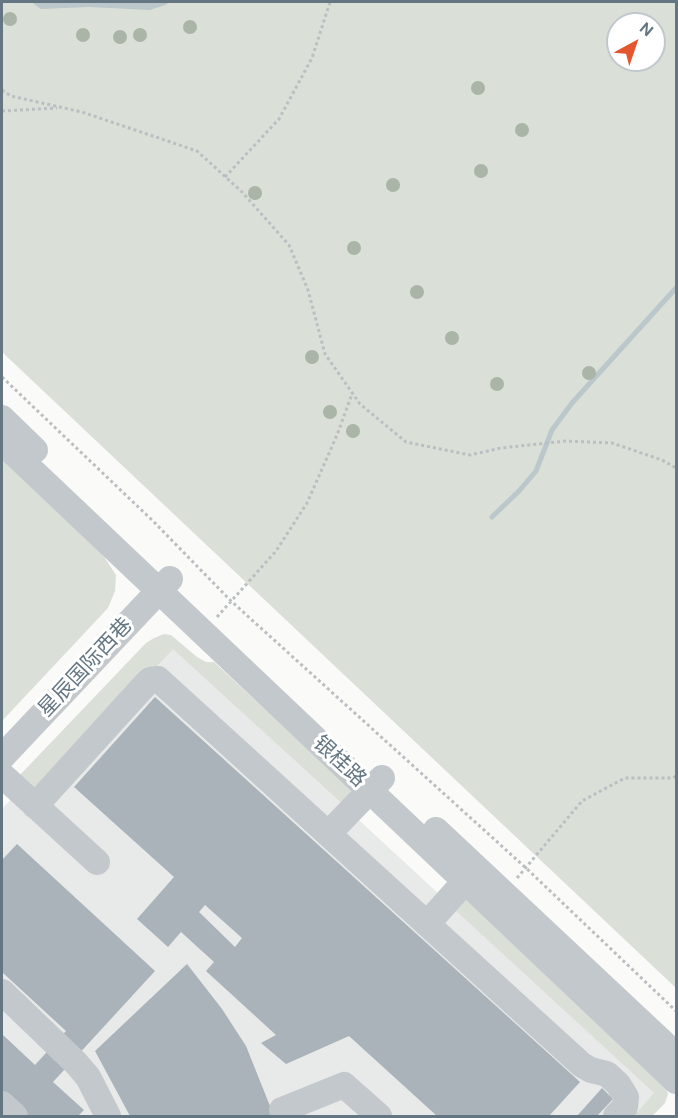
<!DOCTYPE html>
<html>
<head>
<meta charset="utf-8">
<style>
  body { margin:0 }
  #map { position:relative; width:678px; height:1118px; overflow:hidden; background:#fafaf8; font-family:"DM Sans",sans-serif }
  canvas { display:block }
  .frame { position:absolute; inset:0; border:3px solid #657683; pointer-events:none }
  .north { position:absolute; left:606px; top:12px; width:60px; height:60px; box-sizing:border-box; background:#fff; border:2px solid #c1c8cd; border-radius:50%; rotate:40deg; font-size:16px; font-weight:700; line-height:24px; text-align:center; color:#657683 }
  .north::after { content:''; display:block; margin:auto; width:21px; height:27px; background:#e4572e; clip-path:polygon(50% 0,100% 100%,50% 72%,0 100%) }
</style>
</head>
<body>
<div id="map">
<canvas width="678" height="1118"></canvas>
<div class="frame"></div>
<div class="north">N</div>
</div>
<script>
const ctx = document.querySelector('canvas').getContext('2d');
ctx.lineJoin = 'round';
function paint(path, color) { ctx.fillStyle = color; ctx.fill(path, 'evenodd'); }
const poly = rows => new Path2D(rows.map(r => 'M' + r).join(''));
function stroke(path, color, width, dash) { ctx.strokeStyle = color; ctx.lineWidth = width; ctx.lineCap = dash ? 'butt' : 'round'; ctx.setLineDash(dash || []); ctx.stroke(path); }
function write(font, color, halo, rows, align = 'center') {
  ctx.font = font + ' "DM Sans","Noto Sans SC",sans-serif'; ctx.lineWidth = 6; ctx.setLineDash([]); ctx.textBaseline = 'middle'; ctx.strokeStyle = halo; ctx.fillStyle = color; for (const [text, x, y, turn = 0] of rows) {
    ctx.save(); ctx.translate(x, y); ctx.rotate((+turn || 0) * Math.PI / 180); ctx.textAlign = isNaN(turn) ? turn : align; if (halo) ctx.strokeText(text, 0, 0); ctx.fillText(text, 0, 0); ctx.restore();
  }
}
paint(poly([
  [163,639,665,1103,652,1116,2,1116,2,809]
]), '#e8e9e9');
paint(poly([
  [2,2,676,2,676,988,2,352],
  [618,24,654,24,654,60,618,60],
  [2,457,101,552,116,575,115,591,108,608,2,721],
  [164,634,171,635,197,657,206,662,214,662,348,786,351,791,349,797,342,804,173,649,44,785,37,790,19,776,146,643,154,638],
  [463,899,469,901,666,1088,668,1094,665,1103,652,1116,634,1116,654,1093,453,908]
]), '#dadfd7');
paint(poly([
  [33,2,170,2,165,5,150,10,89,7,41,9,34,4]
]), '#bbc7cb');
stroke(poly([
  [492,517,519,491,536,471,552,430,572,403,676,288]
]), '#bbc7cb', 5);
paint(poly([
  [155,697,580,1082,549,1116,437,1116,349,1036,286,1064,261,1043,276,1035,206,971,214,962,181,932,168,947,137,919,174,877,74,787],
  [205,905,242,938,235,947,199,912],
  [17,844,155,971,53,1082,84,1110,78,1116,27,1116,2,1093,2,1036,3,1035,35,1065,66,1031,2,972,2,860],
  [187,964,222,1009,246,1046,274,1116,130,1116,95,1051],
  [602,1088,613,1099,597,1116,577,1116]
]), '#aab3b9');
stroke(poly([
  [2,90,11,96,82,112,197,151,241,191,289,245,308,290,325,354,360,404,406,442,470,455,501,448,566,441,612,443,662,460,676,468],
  [2,111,57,108],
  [225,177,279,119,312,58,330,2],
  [2,377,153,521,231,601,526,868,676,1011],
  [217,617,276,551,307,503,337,435,352,394],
  [517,878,582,801,625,778,673,778,676,776]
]), '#bbbfc2', 3, [3, 3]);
stroke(poly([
  [2,418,35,450],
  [2,442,676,1081],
  [2,757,170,579],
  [2,775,97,862],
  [35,806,144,686,150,680,158,679,582,1065,591,1070,607,1074,618,1084,626,1097,625,1107,616,1116],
  [436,830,676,1055],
  [328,834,382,778],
  [427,924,476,869],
  [2,992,76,1063,88,1077,108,1116],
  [2,1104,15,1116],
  [285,1116,282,1110,344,1085,379,1116]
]), '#c3c8cc', 26);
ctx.fillStyle = '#aab4a7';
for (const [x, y] of [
  [10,19],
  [190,27],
  [83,35],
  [140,35],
  [120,37],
  [478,88],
  [522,130],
  [481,171],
  [393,185],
  [255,193],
  [354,248],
  [417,292],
  [452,338],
  [312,357],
  [589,373],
  [497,384],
  [330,412],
  [353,431]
]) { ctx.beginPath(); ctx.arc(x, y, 7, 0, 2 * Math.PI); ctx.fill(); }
write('21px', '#657683', '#fff', [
  ["星辰国际西巷",86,668,-47],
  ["银桂路",339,762,43]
]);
</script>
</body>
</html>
